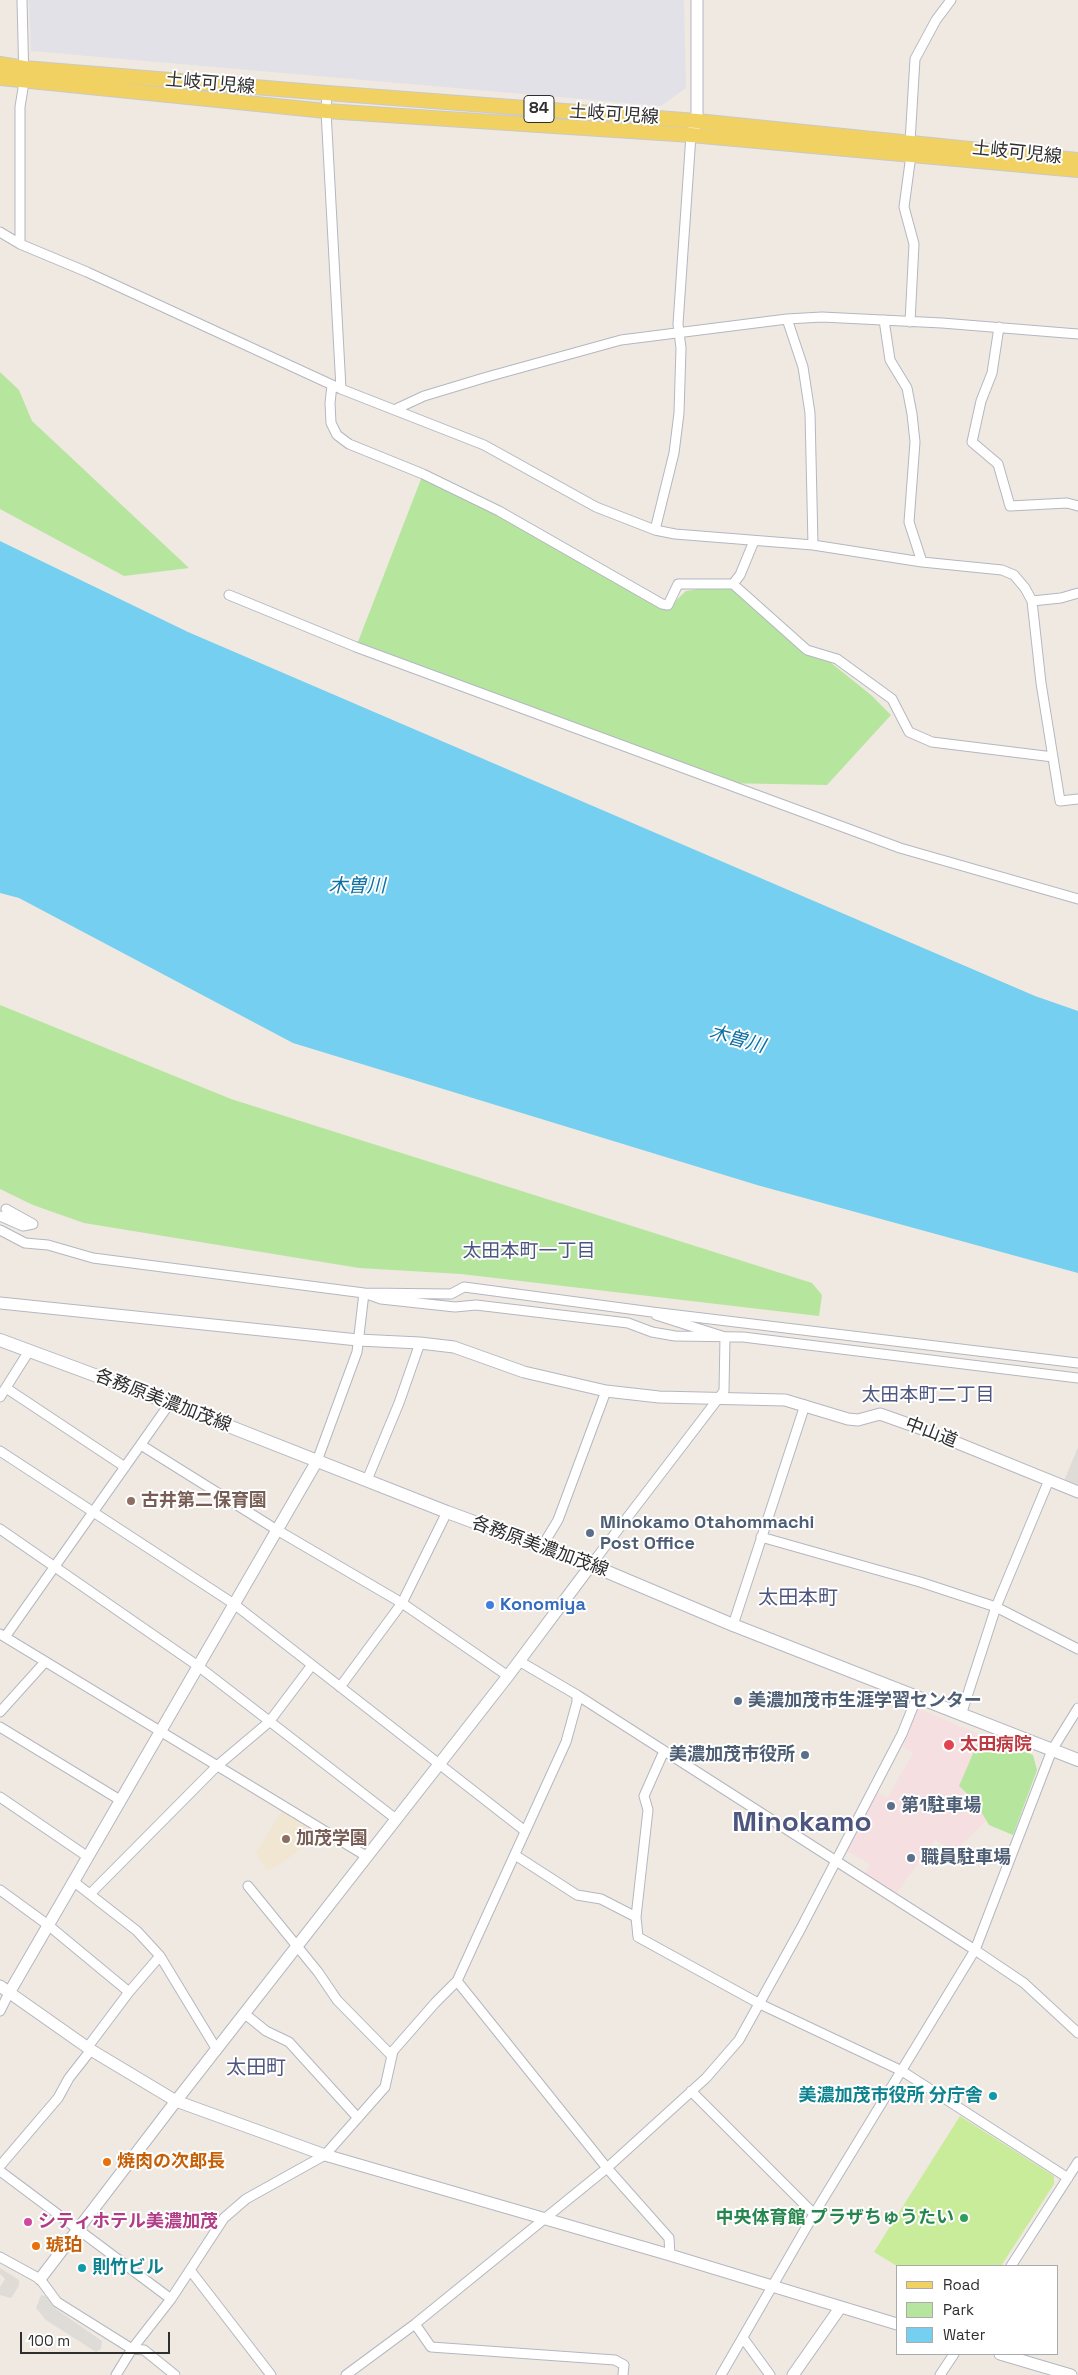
<!DOCTYPE html>
<html>
<head>
<meta charset="utf-8">
<style>
  body { margin:0 }
  #map { position:relative; width:1078px; height:2375px; overflow:hidden; background:#efe9e1; font-family:"Space Grotesk",sans-serif }
  canvas { display:block }
  .legend { position:absolute; left:896px; top:2265px; width:162px; height:90px; box-sizing:border-box; background:#fff; border:1px solid #ababab; margin:0; padding:6px 9px; list-style:none; font-size:15px; color:#2e2e2e }
  .legend li { display:flex; align-items:center; gap:10px; height:25px }
  .legend b { width:25px; border:1px solid #ababab }
  .scale { position:absolute; left:20px; top:2332px; width:150px; height:22px; box-sizing:border-box; border:2px solid #2e2e2e; border-top:0; padding-left:6px; font-size:15px; line-height:18px; white-space:nowrap; color:#2e2e2e; -webkit-text-stroke:4px #fff; paint-order:stroke }
</style>
</head>
<body>
<div id="map">
<canvas width="1078" height="2375"></canvas>
<ul class="legend">
<li><b style="height:6px;background:#f2d163"></b>Road</li>
<li><b style="height:14px;background:#b6e59e"></b>Park</li>
<li><b style="height:14px;background:#75cff0"></b>Water</li>
</ul>
<div class="scale">100 m</div>
</div>
<script>
const ctx = document.querySelector('canvas').getContext('2d');
ctx.lineJoin = 'round';
function paint(path, color) { ctx.fillStyle = color; ctx.fill(path, 'evenodd'); }
const poly = rows => new Path2D(rows.map(r => 'M' + r).join(''));
function stroke(path, color, width, dash) { ctx.strokeStyle = color; ctx.lineWidth = width; ctx.lineCap = dash ? 'butt' : 'round'; ctx.setLineDash(dash || []); ctx.stroke(path); }
function write(font, color, halo, rows, align = 'center') {
  ctx.font = font + ' "Space Grotesk","Noto Sans JP",sans-serif'; ctx.lineWidth = 4; ctx.setLineDash([]); ctx.textBaseline = 'middle'; ctx.strokeStyle = halo; ctx.fillStyle = color; for (const [text, x, y, turn = 0] of rows) {
    ctx.save(); ctx.translate(x, y); ctx.rotate((+turn || 0) * Math.PI / 180); ctx.textAlign = isNaN(turn) ? turn : align; if (halo) ctx.strokeText(text, 0, 0); ctx.fillText(text, 0, 0); ctx.restore();
  }
}
paint(poly([
  [29,0,684,0,686,88,661,106,31,51]
]), '#e3e1e8');
paint(poly([
  [283,1809,314,1829,301,1849,277,1866,266,1870,256,1853]
]), '#f0e6d1');
paint(poly([
  [918,1708,981,1735,959,1786,974,1800,986,1821,955,1851,935,1840,895,1895,864,1874,870,1864,845,1850,878,1793,887,1798,913,1753,903,1747]
]), '#f5dfe0');
paint(poly([
  [0,372,19,390,32,421,189,568,124,576,0,509],
  [423,474,666,610,686,591,733,584,871,695,891,715,827,785,723,783,534,718,392,664,356,647],
  [0,1005,231,1099,812,1283,822,1295,819,1316,461,1274,359,1268,84,1223,33,1205,0,1189],
  [981,1735,1033,1755,1037,1770,1013,1835,989,1825,974,1800,959,1786]
]), '#b6e59e');
paint(poly([
  [960,2116,1054,2176,1054,2184,1001,2266,897,2266,874,2252]
]), '#c9ec9a');
paint(poly([
  [1078,1447,1078,1489,1064,1481],
  [0,2268,19,2280,19,2286,11,2298,0,2295,0,2287,5,2279,0,2274],
  [41,2295,45,2296,56,2309,102,2341,101,2349,96,2352,46,2320,36,2308]
]), '#dfdcd8');
paint(poly([
  [0,541,188,632,1035,996,1078,1011,1078,1273,757,1185,293,1043,19,898,0,893]
]), '#75cff0');
const minor = poly([
  [327,93,326,111,341,389],
  [910,142,915,59,936,20,951,0],
  [0,232,20,244,87,272,341,389,484,445,596,507,655,530,675,534,813,545,922,562,1002,570,1014,575,1025,588,1032,601,1041,683,1060,801,1078,799],
  [20,244,20,107,24,82,22,0],
  [787,319,803,367,810,413,813,545],
  [884,320,890,360,907,388,912,414,915,442,909,522,922,562],
  [910,322,914,244,904,207,911,155],
  [999,327,992,373,981,401,972,442,998,464,1010,506,1067,503,1078,506],
  [332,385,330,403,331,423,337,435,349,444,423,474,499,511,662,604,668,605,678,584,733,584,740,575,754,541],
  [396,409,424,396,487,377,621,340,787,319,822,317,942,323,1078,334],
  [655,530,674,453,679,413,681,348,678,324,691,135],
  [733,584,807,650,837,659,892,699,909,732,932,742,1053,757],
  [229,595,356,647,900,848,1078,899],
  [1032,601,1061,598,1078,593],
  [6,1209,33,1224],
  [0,1216,23,1226,33,1224],
  [0,1230,25,1243,48,1245,93,1258,364,1293,381,1299,455,1307,476,1305,628,1323,652,1332,675,1336,743,1337,1078,1378],
  [6,1388,125,1467],
  [0,1397,29,1351],
  [141,1445,277,1530,402,1603,508,1676],
  [0,1451,234,1604,525,1831],
  [317,1461,357,1352,364,1293,451,1294,464,1287,652,1312,1078,1363],
  [367,1480,399,1403,420,1343],
  [0,1529,198,1666,396,1819],
  [761,1537,920,1582,996,1607,1078,1649],
  [541,1548,558,1520,606,1391],
  [591,1565,724,1391,725,1337,656,1315],
  [733,1625,805,1405],
  [0,1634,366,1856],
  [5,1637,170,1403],
  [519,1661,577,1695,975,1950,1024,1983,1078,2033],
  [340,1687,402,1603,447,1512],
  [0,1712,45,1662],
  [961,1715,996,1607,1049,1480],
  [0,1727,120,1800],
  [664,1751,644,1796,648,1810,636,1917,638,1937,760,2004,902,2071,1068,2178],
  [0,1797,88,1857],
  [515,1855,577,1895,601,1899,636,1917],
  [73,1881,137,1931,160,1956,217,2050],
  [248,1886,318,1972,337,2000,392,2056],
  [0,1890,48,1925,129,1992],
  [91,1893,217,1766,269,1722,312,1665],
  [457,1981,607,2168,669,2238,670,2255],
  [0,2011,9,1993],
  [245,2014,266,2031,289,2042,358,2118],
  [87,2048,129,1992,160,1956],
  [691,2091,814,2214],
  [0,2166,58,2098,69,2078,91,2050],
  [0,2171,171,2299],
  [0,2257,40,2279,57,2302,132,2349,116,2375],
  [1011,2266,1078,2162],
  [190,2270,271,2375],
  [415,2324,431,2347,615,2360,624,2365,623,2375],
  [743,2338,770,2375],
  [132,2349,171,2299,224,2218,246,2199,325,2155,385,2087,393,2051,435,2003,457,1981,566,1742,577,1702,577,1695],
  [132,2349,144,2350,175,2375],
  [346,2375,415,2324,607,2168,706,2078,739,2040,800,1930,902,1734,917,1697],
  [721,2375,814,2214,975,1950,1052,1750,1078,1708],
  [940,2375,954,2354]
]);
const tertiary = poly([
  [694,128,697,121,697,0],
  [0,1303,358,1340,420,1343,454,1347,524,1372,606,1391,659,1397,785,1400,848,1419,858,1420,880,1414,928,1431,1078,1492],
  [0,1986,91,2050,176,2101,325,2155,670,2255,897,2324],
  [9,1993,317,1461],
  [40,2279,176,2101,508,1676,591,1565],
  [1000,2354,1071,2375],
  [793,2375,840,2308]
]);
const secondary = poly([
  [0,1340,170,1403,447,1512,591,1565,733,1625,1078,1760]
]);
const primary = poly([
  [0,64,24,68,327,93,697,121,1078,160],
  [0,78,326,111,691,135,1078,170]
]);
stroke(minor, '#b4b7c1', 11);
stroke(tertiary, '#b4b7c1', 13);
stroke(secondary, '#b4b7c1', 14);
stroke(primary, '#c9c9c9', 16);
stroke(minor, '#fff', 9);
stroke(tertiary, '#fff', 11);
stroke(secondary, '#fff', 12);
stroke(primary, '#f2d163', 14);
for (const [x, y, r, color] of [
  [131,1501,5,"#8d6e63"],
  [590,1533,5,"#5c6f8a"],
  [490,1605,5,"#3f7fe0"],
  [738,1701,5,"#5c6f8a"],
  [949,1745,6,"#e0444e"],
  [805,1755,5,"#5c6f8a"],
  [891,1806,5,"#5c6f8a"],
  [286,1839,5,"#8d6e63"],
  [911,1858,5,"#5c6f8a"],
  [993,2096,5,"#0f9aa8"],
  [107,2162,5,"#e8710a"],
  [964,2218,5,"#2e9e5b"],
  [28,2222,5,"#d1479c"],
  [36,2246,5,"#e8710a"],
  [82,2268,5,"#0f9aa8"]
]) { const dot = new Path2D(); dot.arc(x, y, r, 0, 2 * Math.PI); ctx.fillStyle = color; ctx.fill(dot); stroke(dot, '#fff', 2); }
for (const [x, y, w] of [
  [539,109,30]
]) { const box = new Path2D(); box.roundRect(x - w / 2, y - 13.5, w, 27, 4); ctx.fillStyle = '#fff'; ctx.fill(box); stroke(box, '#2e2e2e', 1); }
write('bold 16px', '#2e2e2e', null, [
  ["84",539,109]
]);
write('18px', '#2e2e2e', '#fff', [
  ["土岐可児線",210,84,5],
  ["土岐可児線",614,115,4],
  ["土岐可児線",1017,153,6],
  ["各務原美濃加茂線",163,1401,21],
  ["中山道",931,1433,21],
  ["各務原美濃加茂線",540,1547,20]
]);
write('bold 18px', '#785e54', '#fff', [
  ["古井第二保育園",141,1501],
  ["加茂学園",296,1839]
], 'left');
write('bold 18px', '#4e5e75', '#fff', [
  ["Minokamo Otahommachi",600,1523],
  ["Post Office",600,1544],
  ["美濃加茂市生涯学習センター",748,1701],
  ["美濃加茂市役所",795,1755,"right"],
  ["第1駐車場",901,1806],
  ["職員駐車場",921,1858]
], 'left');
write('bold 18px', '#366cbe', '#fff', [
  ["Konomiya",500,1605]
], 'left');
write('bold 18px', '#be3a42', '#fff', [
  ["太田病院",960,1745]
], 'left');
write('bold 18px', '#0d838f', '#fff', [
  ["美濃加茂市役所 分庁舎",983,2096],
  ["則竹ビル",92,2268,"left"]
], 'right');
write('bold 18px', '#c56008', '#fff', [
  ["焼肉の次郎長",117,2162],
  ["琥珀",46,2246]
], 'left');
write('bold 18px', '#27864d', '#fff', [
  ["中央体育館 プラザちゅうたい",954,2218]
], 'right');
write('bold 18px', '#b23c85', '#fff', [
  ["シティホテル美濃加茂",38,2222]
], 'left');
write('italic 19px', '#0d6fa3', '#fff', [
  ["木曽川",357,887],
  ["木曽川",737,1040,15]
]);
write('19px', '#4d5680', '#fff', [
  ["太田本町一丁目",529,1252],
  ["太田本町二丁目",928,1396]
]);
write('20px', '#4d5680', '#fff', [
  ["太田本町",798,1599],
  ["太田町",256,2069]
]);
write('bold 28px', '#4d5680', '#fff', [
  ["Minokamo",802,1823]
]);
</script>
</body>
</html>
